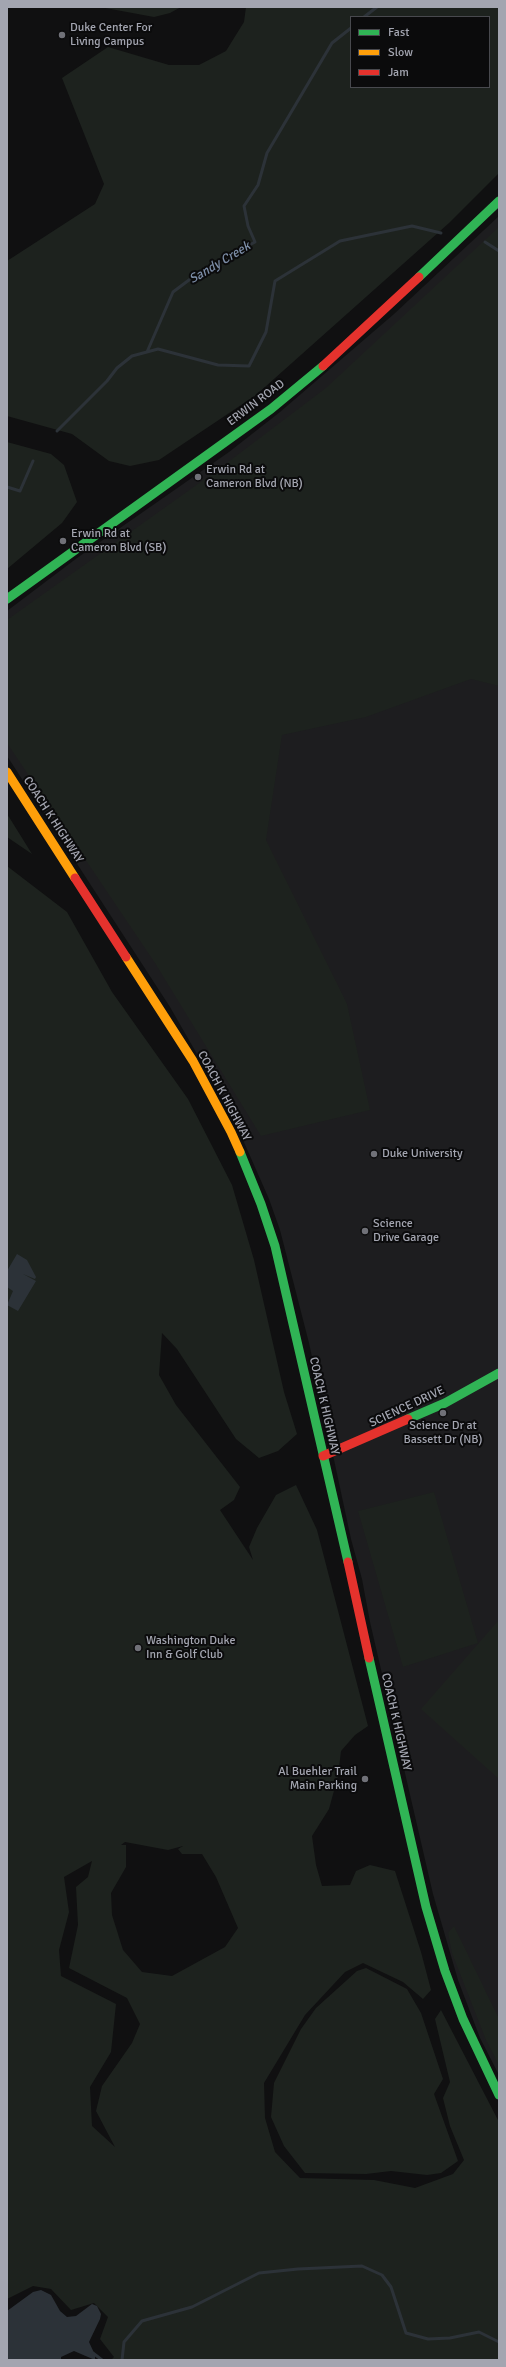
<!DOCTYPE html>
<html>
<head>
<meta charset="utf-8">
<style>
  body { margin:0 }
  #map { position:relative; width:506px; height:2367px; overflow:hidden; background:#101011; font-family:Signika,sans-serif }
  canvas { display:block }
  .frame { position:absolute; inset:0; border:8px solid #a3a5b0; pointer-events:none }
  .legend { position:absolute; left:350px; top:16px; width:140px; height:72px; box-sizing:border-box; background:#0b0b0c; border:1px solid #48494e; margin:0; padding:5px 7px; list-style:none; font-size:12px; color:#a3a5b0 }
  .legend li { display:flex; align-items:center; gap:8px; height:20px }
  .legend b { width:20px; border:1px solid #48494e }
</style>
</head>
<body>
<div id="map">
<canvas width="506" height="2367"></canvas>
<div class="frame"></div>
<ul class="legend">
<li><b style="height:5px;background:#30b455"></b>Fast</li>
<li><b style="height:5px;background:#ff9f0a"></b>Slow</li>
<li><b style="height:5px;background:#e5322d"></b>Jam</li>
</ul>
</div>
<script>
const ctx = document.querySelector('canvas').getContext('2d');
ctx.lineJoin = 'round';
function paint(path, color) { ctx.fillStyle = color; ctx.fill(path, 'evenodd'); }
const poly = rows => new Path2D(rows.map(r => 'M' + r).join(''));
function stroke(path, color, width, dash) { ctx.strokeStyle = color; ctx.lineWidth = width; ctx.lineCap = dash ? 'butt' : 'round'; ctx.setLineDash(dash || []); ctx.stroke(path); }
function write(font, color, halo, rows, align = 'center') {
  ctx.font = font + ' Signika,sans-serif'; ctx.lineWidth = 4; ctx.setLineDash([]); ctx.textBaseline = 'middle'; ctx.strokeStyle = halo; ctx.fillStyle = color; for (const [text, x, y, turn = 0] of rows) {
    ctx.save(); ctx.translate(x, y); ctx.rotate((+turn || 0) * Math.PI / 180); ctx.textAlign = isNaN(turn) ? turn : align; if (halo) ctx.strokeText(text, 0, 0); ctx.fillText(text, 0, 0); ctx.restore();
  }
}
paint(poly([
  [499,216,499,2075,480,2038,458,1980,433,1894,370,1622,362,1579,351,1539,309,1343,280,1230,269,1199,232,1115,170,1007,7,756,7,611,77,558,229,452,280,412,394,314]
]), '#1d1d1f');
paint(poly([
  [100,7,181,7,170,13,154,17],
  [246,7,499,7,499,173,449,223,256,395,159,460,130,466,109,461,72,434,7,416,7,261,95,204,104,184,62,78,108,47,169,65,199,65,226,51,244,22],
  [351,17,489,17,489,87,351,87],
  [499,227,499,686,471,679,366,717,282,735,266,840,347,1004,370,1110,261,1136,155,963,7,743,7,620,219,469,326,388],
  [7,442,51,454,64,465,77,502,62,523,7,569],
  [7,815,9,817,32,854,7,837],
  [7,866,67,912,112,992,188,1099,232,1185,254,1260,284,1392,297,1434,278,1451,259,1458,236,1439,177,1349,162,1333,159,1375,176,1405,240,1487,234,1500,220,1510,253,1560,249,1547,257,1528,276,1495,296,1485,317,1530,368,1726,355,1735,341,1751,338,1776,329,1809,312,1836,316,1865,322,1886,350,1885,356,1871,370,1865,395,1871,421,1952,431,1990,423,1999,403,1982,363,1963,345,1972,305,2015,264,2083,265,2118,275,2152,300,2178,374,2180,415,2188,453,2174,464,2160,450,2126,443,2098,450,2082,435,2019,441,2010,499,2122,499,2360,111,2360,114,2357,100,2339,108,2317,94,2303,71,2310,51,2289,33,2286,7,2299],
  [125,1842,168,1850,183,1846,178,1849,182,1854,202,1854,216,1877,238,1928,225,1947,172,1976,142,1972,123,1950,112,1915,111,1893,126,1867,126,1845,121,1845],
  [92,1861,88,1877,76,1887,78,1925,69,1968,127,1998,140,2024,132,2043,102,2086,96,2111,115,2147,92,2126,90,2087,111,2052,116,2004,61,1976,59,1950,69,1912,64,1877],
  [434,1492,478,1643,403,1667,358,1511],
  [499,1620,499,1779,421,1709],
  [454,1926,499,2019,499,2065,486,2040,452,1953,448,1933],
  [366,1968,407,1989,421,2013,443,2079,434,2094,458,2161,441,2173,427,2175,391,2171,366,2174,305,2173,284,2146,271,2117,274,2083,301,2029,316,2008,357,1971]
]), '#1d221e');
paint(poly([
  [17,1254,27,1260,36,1277,35,1279,23,1274,36,1281,18,1311,7,1305,13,1291,7,1287,7,1271],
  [41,2290,51,2295,60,2311,67,2317,76,2316,92,2304,97,2306,101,2314,100,2319,89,2342,95,2355,95,2360,74,2351,61,2357,61,2360,7,2360,7,2311,33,2292]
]), '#2c3238');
stroke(poly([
  [364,17,377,7],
  [485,242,499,251],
  [147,352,173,292,197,274,255,242,248,226,244,206,258,185,267,153,332,43,351,28],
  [57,431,107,381,117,368,132,356,158,349,218,365,249,366,266,332,275,281,340,241,412,226,441,233],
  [7,487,20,491,33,461],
  [93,2353,102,2360],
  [122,2360,124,2342,142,2321,192,2307,259,2273,298,2269,362,2266,382,2275,391,2287,406,2333,428,2339,450,2338,479,2332,499,2342]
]), '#2c3238', 3);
stroke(poly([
  [419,277,499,201],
  [7,599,271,409,323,366],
  [240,1152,261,1204,275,1246,348,1562],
  [408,1419,445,1403,499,1373],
  [369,1658,426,1907,445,1971,463,2019,499,2095]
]), '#30b455', 9);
stroke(poly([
  [7,772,75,878],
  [126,957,193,1061,231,1132,240,1152]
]), '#ff9f0a', 9);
stroke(poly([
  [323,366,419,277],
  [75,878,126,957],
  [323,1456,408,1419],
  [348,1562,369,1658]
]), '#e5322d', 9);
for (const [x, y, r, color] of [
  [62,35,4,"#707178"],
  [198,477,4,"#707178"],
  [63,541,4,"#707178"],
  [374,1154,4,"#707178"],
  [365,1231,4,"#707178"],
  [443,1413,4,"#707178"],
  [138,1648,4,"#707178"],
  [365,1779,4,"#707178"]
]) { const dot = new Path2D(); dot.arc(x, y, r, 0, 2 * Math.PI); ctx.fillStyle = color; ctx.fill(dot); stroke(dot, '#0b0b0c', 1.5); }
write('12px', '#a3a5b0', '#0b0b0c', [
  ["Duke Center For",70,28],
  ["Living Campus",70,42],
  ["Erwin Rd at",206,470],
  ["Cameron Blvd (NB)",206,484],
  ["Erwin Rd at",71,534],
  ["Cameron Blvd (SB)",71,548],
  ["Duke University",382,1154],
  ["Science",373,1224],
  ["Drive Garage",373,1238],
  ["Science Dr at",443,1426,"center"],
  ["Bassett Dr (NB)",443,1440,"center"],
  ["Washington Duke",146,1641],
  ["Inn & Golf Club",146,1655],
  ["Al Buehler Trail",357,1772,"right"],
  ["Main Parking",357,1786,"right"]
], 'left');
write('12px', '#a3a5b0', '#0b0b0c', [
  ["ERWIN ROAD",256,403,-37],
  ["COACH K HIGHWAY",53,820,57],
  ["COACH K HIGHWAY",224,1096,62],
  ["COACH K HIGHWAY",324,1406,77],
  ["SCIENCE DRIVE",407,1407,-25],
  ["COACH K HIGHWAY",396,1722,77]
]);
write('italic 13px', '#7d8ea8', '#0b0b0c', [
  ["Sandy Creek",220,263,-31]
]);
</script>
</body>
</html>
